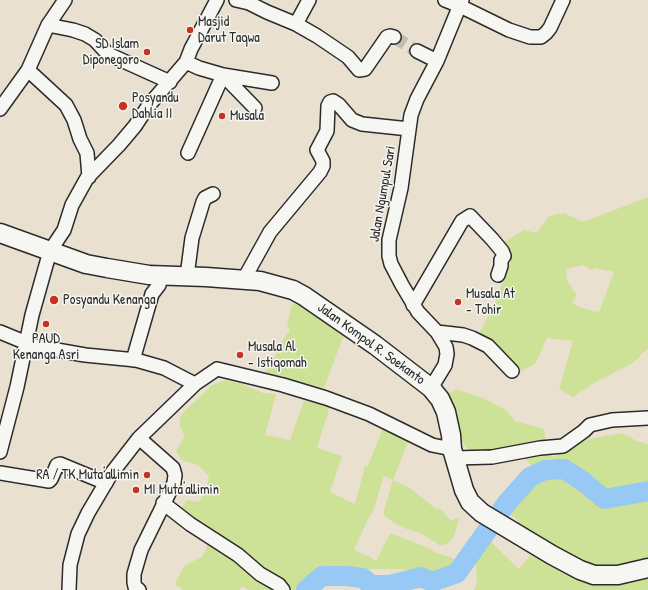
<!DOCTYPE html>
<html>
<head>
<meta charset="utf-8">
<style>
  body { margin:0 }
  canvas { display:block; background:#e9e0d0 }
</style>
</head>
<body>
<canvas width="648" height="590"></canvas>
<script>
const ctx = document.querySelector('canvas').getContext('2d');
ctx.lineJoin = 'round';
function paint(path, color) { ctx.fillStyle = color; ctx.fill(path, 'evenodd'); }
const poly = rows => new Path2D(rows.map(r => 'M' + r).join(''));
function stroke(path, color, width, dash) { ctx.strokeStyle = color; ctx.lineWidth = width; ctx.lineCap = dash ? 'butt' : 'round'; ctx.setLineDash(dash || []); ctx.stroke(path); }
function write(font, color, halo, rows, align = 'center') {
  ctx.font = font + ' "Patrick Hand",sans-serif'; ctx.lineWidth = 3; ctx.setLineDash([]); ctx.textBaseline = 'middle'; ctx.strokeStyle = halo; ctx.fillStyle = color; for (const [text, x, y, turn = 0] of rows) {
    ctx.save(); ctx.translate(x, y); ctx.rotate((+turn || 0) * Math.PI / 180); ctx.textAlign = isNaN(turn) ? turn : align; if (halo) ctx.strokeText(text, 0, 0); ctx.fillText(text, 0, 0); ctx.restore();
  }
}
paint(poly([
  [648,197,648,348,633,363,596,382,573,397,559,389,573,341,547,338,535,364,522,370,518,375,500,370,489,357,473,345,495,303,509,265,508,254,500,244,524,230,537,233,549,216,564,213,583,222],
  [583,265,592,270,595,268,614,272,599,312,581,308,572,303,577,295,567,281,566,269],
  [303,303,345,332,324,388,282,378,265,372,276,355,281,342,290,331,287,326,292,304],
  [225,380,242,384,263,393,276,394,265,435,290,440,304,401,330,406,317,448,342,456,330,492,355,504,365,466,368,466,384,425,409,440,393,480,411,489,436,509,442,510,450,520,452,521,456,518,459,519,454,536,447,544,440,545,420,533,404,528,391,521,383,514,393,480,384,476,373,511,367,521,354,550,372,558,376,561,390,533,421,545,437,553,455,559,448,567,442,572,395,569,356,569,314,574,307,581,301,590,249,590,242,586,239,590,183,590,175,584,185,565,202,557,206,549,212,531,191,521,180,509,187,500,199,502,206,491,209,476,198,465,181,460,176,451,185,436,180,426,180,417,186,410,211,386],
  [455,389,483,398,506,410,515,421,544,429,548,454,554,457,575,445,590,439,621,433,637,441,648,444,648,590,474,590,477,582,475,554,489,540,519,569,535,550,513,529,518,520,496,503,515,485,531,465,515,449,469,450,458,436,445,398]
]), '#cde297');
stroke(poly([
  [306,590,322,576,347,576,363,578,371,585,390,585,421,577,432,582,457,573,506,504,530,477,545,470,564,469,584,482,604,499,648,491]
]), '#97c9f4', 20);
stroke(poly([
  [394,37,417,51]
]), '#c3bcaf', 13, [13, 6]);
const street = poly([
  [236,0,249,3,267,12,296,24],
  [309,0,296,24,317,36,348,57,359,70,365,69,387,37,390,36,394,37],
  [445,0,460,6,509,30,530,37,541,37,546,33,550,28,563,0],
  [48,25,73,30,85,34,95,40,108,54,170,82],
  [417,51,437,61,462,0],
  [186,62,199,68,223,75,272,83],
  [28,70,66,105,74,120,80,139,87,153,89,177],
  [0,109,28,70,48,25,65,0],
  [188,153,223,75,255,108],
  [187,276,192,238,203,202,205,198,213,194],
  [244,279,270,232,320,172,323,166,323,161,317,150,327,131,328,106,330,102,333,101,339,105,352,120,362,124,409,129],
  [413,305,462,221,470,216,492,239,502,251,504,256,501,260,501,266,498,275],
  [0,332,34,346,85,355,136,360,164,368,195,384],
  [437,332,463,335,472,338,488,346,512,371],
  [133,360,152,294,159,285,161,276],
  [431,388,445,365,447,354,446,347,437,332,418,312,402,285,391,264,389,256,389,240,401,188,411,115,417,99,437,61],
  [0,452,17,387,32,315,50,251,64,230,72,205,87,178,119,145,135,126,149,105,186,62,191,49,217,0],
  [454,458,492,457,540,448,563,446,584,431,590,425,612,420,648,418],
  [0,473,49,481,51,479,57,465,60,464,106,483],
  [163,503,190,524,238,555,260,574,279,585,283,590],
  [69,590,70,565,78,534,88,513,111,474,139,438,195,384,217,369,283,385,326,398,369,414,432,445,452,449],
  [139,590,135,587,134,582,134,574,141,550,174,483,175,475,173,468,139,438]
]);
const secondary = poly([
  [0,233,86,264,107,268,149,275,206,277,260,281,293,290,304,296,375,345,431,388,440,399,446,412,451,435,452,449,464,490,470,502,482,513,552,555,580,570,594,575,618,575,648,568]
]);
stroke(street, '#2b2b2b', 16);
stroke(secondary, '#2b2b2b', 21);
stroke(street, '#f6f6f2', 13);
stroke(secondary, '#f6f6f2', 18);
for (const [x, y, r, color] of [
  [190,30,4,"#c8321e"],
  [147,52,4,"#c8321e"],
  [123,106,5,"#c8321e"],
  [222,116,4,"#c8321e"],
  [54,300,5,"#c8321e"],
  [458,302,4,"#c8321e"],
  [46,324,4,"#c8321e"],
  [240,355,4,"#c8321e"],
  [147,475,4,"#c8321e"],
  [136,490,4,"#c8321e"]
]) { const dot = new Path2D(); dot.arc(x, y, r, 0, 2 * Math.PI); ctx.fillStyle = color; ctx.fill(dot); stroke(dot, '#f6f6f2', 1.5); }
write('14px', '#2b2b2b', '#f6f6f2', [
  ["Masjid",198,22],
  ["Darut Taqwa",198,38],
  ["SD Islam",139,44,"right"],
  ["Diponegoro",139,60,"right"],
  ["Posyandu",132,98],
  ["Dahlia II",132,114],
  ["Musala",230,116],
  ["Musala At",466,294],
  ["- Tohir",466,310],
  ["Posyandu Kenanga",63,300],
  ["PAUD",46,339,"center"],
  ["Kenanga Asri",46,355,"center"],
  ["Musala Al",248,347],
  ["- Istiqomah",248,363],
  ["RA / TK Muta'allimin",139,475,"right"],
  ["MI Muta'allimin",144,490]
], 'left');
write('14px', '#2b2b2b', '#f6f6f2', [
  ["Jalan Ngumpul Sari",383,194,-80],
  ["Jalan Kompol R. Soekanto",371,344,36]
]);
</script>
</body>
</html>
